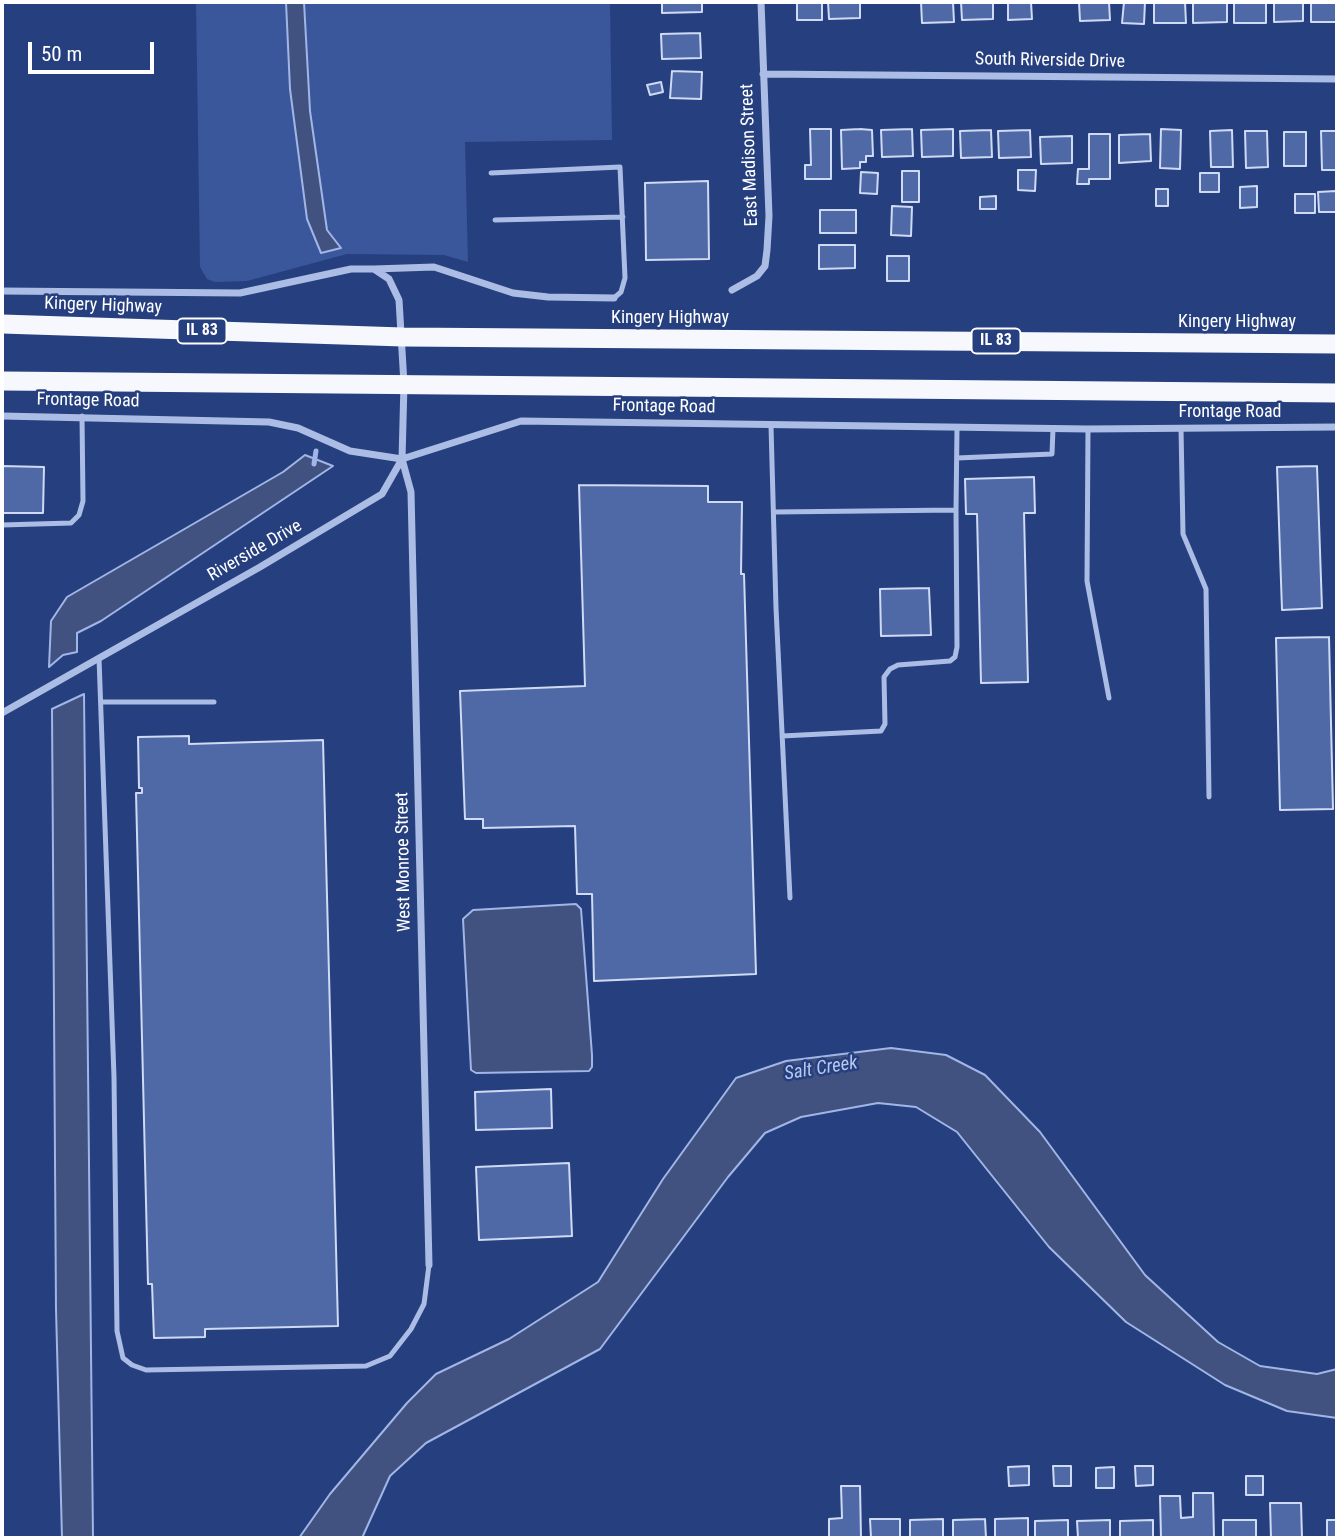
<!DOCTYPE html>
<html>
<head>
<meta charset="utf-8">
<style>
  body { margin:0 }
  #map { position:relative; width:1339px; height:1540px; overflow:hidden; background:#263f7f; font-family:"Roboto Condensed",sans-serif }
  canvas { display:block }
  .frame { position:absolute; inset:0; border:4px solid #fff; pointer-events:none }
  .scale { position:absolute; left:28px; top:42px; width:126px; height:32px; box-sizing:border-box; border:4px solid #fff; border-top:0; padding-left:9px; font-size:21px; line-height:24px; white-space:nowrap; color:#fff; -webkit-text-stroke:5px #263f7f; paint-order:stroke }
</style>
</head>
<body>
<div id="map">
<canvas width="1339" height="1540"></canvas>
<div class="frame"></div>
<div class="scale">50 m</div>
</div>
<script>
const ctx = document.querySelector('canvas').getContext('2d');
ctx.lineJoin = 'round';
function paint(path, color) { ctx.fillStyle = color; ctx.fill(path, 'evenodd'); }
const poly = rows => new Path2D(rows.map(r => 'M' + r).join(''));
function stroke(path, color, width, dash) { ctx.strokeStyle = color; ctx.lineWidth = width; ctx.lineCap = dash ? 'butt' : 'round'; ctx.setLineDash(dash || []); ctx.stroke(path); }
function write(font, color, halo, rows, align = 'center') {
  ctx.font = font + ' "Roboto Condensed",sans-serif'; ctx.lineWidth = 5; ctx.setLineDash([]); ctx.textBaseline = 'middle'; ctx.strokeStyle = halo; ctx.fillStyle = color; for (const [text, x, y, turn = 0] of rows) {
    ctx.save(); ctx.translate(x, y); ctx.rotate((+turn || 0) * Math.PI / 180); ctx.textAlign = isNaN(turn) ? turn : align; if (halo) ctx.strokeText(text, 0, 0); ctx.fillText(text, 0, 0); ctx.restore();
  }
}
paint(poly([
  [196,2,610,2,612,140,465,142,468,262,444,255,347,254,247,281,215,282,207,279,200,267]
]), '#3a579c');
const water = poly([
  [286,2,304,2,310,111,327,230,341,248,321,253,307,219,290,89,286,2],
  [305,455,333,466,101,621,77,633,77,652,63,655,49,667,51,621,67,597,283,472,305,455],
  [84,694,93,1538,62,1538,56,1309,52,709,84,694],
  [576,904,581,909,592,1055,592,1067,589,1071,476,1073,471,1070,463,919,473,910,576,904],
  [891,1048,946,1055,985,1075,1040,1132,1145,1275,1218,1342,1260,1366,1317,1374,1337,1369,1337,1418,1287,1411,1225,1385,1126,1322,1049,1247,957,1132,916,1107,878,1103,801,1117,765,1133,728,1177,600,1349,426,1443,390,1476,362,1538,299,1538,330,1494,407,1403,436,1374,509,1339,598,1282,663,1179,736,1078,786,1061,891,1048]
]);
paint(water, '#415281');
stroke(water, '#a1b6e6', 2);
stroke(poly([
  [314,464,316,451]
]), '#a1b6e6', 5);
const building = poly([
  [662,2,702,2,702,12,662,13,662,2],
  [797,2,822,2,822,20,797,20,797,2],
  [828,2,860,2,860,18,829,19,828,2],
  [921,2,953,2,954,22,922,23,921,2],
  [961,2,993,2,993,19,962,20,961,2],
  [1008,2,1031,2,1032,19,1008,20,1008,2],
  [1079,2,1109,2,1110,20,1080,21,1079,2],
  [1124,2,1145,2,1144,24,1122,23,1124,2],
  [1154,2,1185,2,1186,23,1154,23,1154,2],
  [1193,2,1227,2,1227,22,1193,23,1193,2],
  [1234,2,1266,2,1266,23,1234,23,1234,2],
  [1274,2,1303,2,1303,21,1274,22,1274,2],
  [1311,2,1337,2,1337,22,1311,22,1311,2],
  [700,33,701,58,662,59,661,34,700,33],
  [672,71,702,72,701,99,670,98,672,71],
  [661,82,663,92,650,95,647,85,661,82],
  [810,129,831,129,831,179,805,179,805,165,811,165,810,129],
  [860,129,872,130,873,156,866,156,866,162,860,162,860,168,842,169,841,130,860,129],
  [912,129,913,156,882,157,881,130,912,129],
  [953,129,953,156,922,157,921,130,953,129],
  [1161,129,1181,130,1180,169,1160,168,1161,129],
  [991,130,992,157,961,158,960,131,991,130],
  [1030,130,1031,157,999,158,998,131,1030,130],
  [1232,130,1233,167,1211,167,1210,131,1232,130],
  [1245,131,1267,131,1268,167,1246,168,1245,131],
  [1321,131,1337,131,1337,170,1322,170,1321,131],
  [1284,132,1306,132,1306,166,1284,166,1284,132],
  [1089,134,1110,134,1110,179,1089,179,1089,184,1077,184,1078,169,1089,169,1089,134],
  [1150,134,1151,161,1119,163,1119,135,1150,134],
  [1072,136,1072,163,1041,164,1040,137,1072,136],
  [1018,170,1036,170,1035,191,1018,190,1018,170],
  [902,171,919,171,919,202,902,202,902,171],
  [861,172,878,173,877,194,860,193,861,172],
  [1200,173,1219,173,1219,192,1200,192,1200,173],
  [708,181,709,259,646,260,645,183,708,181],
  [1257,186,1257,207,1240,208,1240,187,1257,186],
  [1156,189,1168,189,1168,206,1156,206,1156,189],
  [1336,191,1337,212,1319,212,1318,192,1336,191],
  [1295,194,1315,194,1315,213,1295,213,1295,194],
  [996,196,996,209,980,209,980,197,996,196],
  [892,206,912,207,911,236,891,235,892,206],
  [820,210,856,210,856,233,820,233,820,210],
  [819,245,855,245,855,268,819,269,819,245],
  [887,256,909,256,909,281,887,281,887,256],
  [2,466,44,467,43,513,2,513,2,466],
  [1317,466,1322,608,1282,610,1277,467,1317,466],
  [1034,477,1035,513,1024,513,1028,682,981,683,977,514,966,514,965,479,1034,477],
  [579,485,708,486,708,502,742,502,741,574,744,574,756,974,594,981,592,894,577,894,575,826,483,828,483,819,465,819,460,691,585,686,579,485],
  [929,588,931,635,881,636,880,589,929,588],
  [1329,637,1333,809,1280,810,1276,638,1329,637],
  [189,736,189,744,323,740,338,1326,205,1329,205,1337,154,1338,152,1284,148,1284,136,793,142,793,142,788,139,788,138,737,189,736],
  [551,1089,552,1128,476,1130,475,1092,551,1089],
  [569,1163,572,1236,479,1240,476,1167,569,1163],
  [1029,1466,1029,1485,1009,1486,1008,1467,1029,1466],
  [1053,1466,1071,1466,1071,1486,1054,1486,1053,1466],
  [1135,1466,1153,1466,1153,1485,1136,1486,1135,1466],
  [1114,1467,1114,1488,1096,1488,1096,1468,1114,1467],
  [1246,1476,1263,1476,1263,1495,1246,1495,1246,1476],
  [841,1486,860,1486,861,1538,829,1538,829,1519,842,1518,841,1486],
  [1193,1493,1213,1493,1214,1538,1161,1538,1160,1496,1180,1496,1181,1518,1193,1517,1193,1493],
  [1270,1503,1301,1503,1302,1538,1271,1538,1270,1503],
  [1028,1518,1028,1538,995,1538,995,1519,1028,1518],
  [870,1519,900,1519,900,1538,871,1538,870,1519],
  [943,1519,943,1538,910,1538,910,1520,943,1519],
  [985,1519,986,1538,953,1538,953,1520,985,1519],
  [1068,1520,1068,1538,1035,1538,1035,1521,1068,1520],
  [1110,1520,1110,1538,1078,1538,1077,1521,1110,1520],
  [1153,1520,1153,1538,1120,1538,1120,1521,1153,1520],
  [1223,1520,1256,1520,1256,1538,1223,1538,1223,1520],
  [1327,1520,1337,1520,1337,1538,1327,1538,1327,1520]
]);
paint(building, '#4f69a7');
stroke(building, '#cfdaf4', 2);
stroke(poly([
  [491,173,620,167,625,278,621,292,614,298],
  [495,220,623,217],
  [771,426,776,608,790,898],
  [1181,428,1183,534,1206,589,1209,797],
  [1088,429,1087,581,1109,698],
  [957,458,1052,454,1053,429],
  [774,512,956,510,957,428],
  [2,525,71,523,79,515,83,501,82,416],
  [99,658,114,1077,117,1331,123,1358,132,1365,146,1370,366,1366,390,1356,411,1329,424,1304,429,1265],
  [101,702,214,702],
  [782,736,881,731,885,724,884,677,890,669,898,665,950,661,955,657,957,647,956,509]
]), '#acbde5', 5);
stroke(poly([
  [763,74,1337,79],
  [374,269,434,267,513,293,548,297,614,298],
  [732,290,757,276,765,266,767,250,769,216,761,2],
  [2,291,240,293,351,269,374,269,389,279,399,300,404,384,402,459,382,494,260,567,2,713],
  [2,416,269,422,298,428,350,451,402,459,521,421,1088,429,1337,427],
  [402,459,411,492,429,1265]
]), '#acbde5', 7);
stroke(poly([
  [2,324,403,337,1337,344],
  [2,381,1337,393]
]), '#f6f8fe', 19);
for (const [x, y, w] of [
  [202,331,49],
  [996,341,49]
]) { const box = new Path2D(); box.roundRect(x - w / 2, y - 12.5, w, 25, 5); ctx.fillStyle = '#263f7f'; ctx.fill(box); stroke(box, '#fff', 2); }
write('bold 16px', '#fff', null, [
  ["IL 83",202,331],
  ["IL 83",996,341]
]);
write('18px', '#fff', '#263f7f', [
  ["South Riverside Drive",1050,61,1],
  ["East Madison Street",750,155,-92],
  ["Kingery Highway",103,306,2],
  ["Kingery Highway",670,318],
  ["Kingery Highway",1237,322],
  ["Frontage Road",88,401,1],
  ["Frontage Road",664,407,1],
  ["Frontage Road",1230,412],
  ["Riverside Drive",255,551,-30],
  ["West Monroe Street",404,862,-91]
]);
write('italic 19px', '#b8c8ed', '#263f7f', [
  ["Salt Creek",821,1069,-9]
]);
</script>
</body>
</html>
